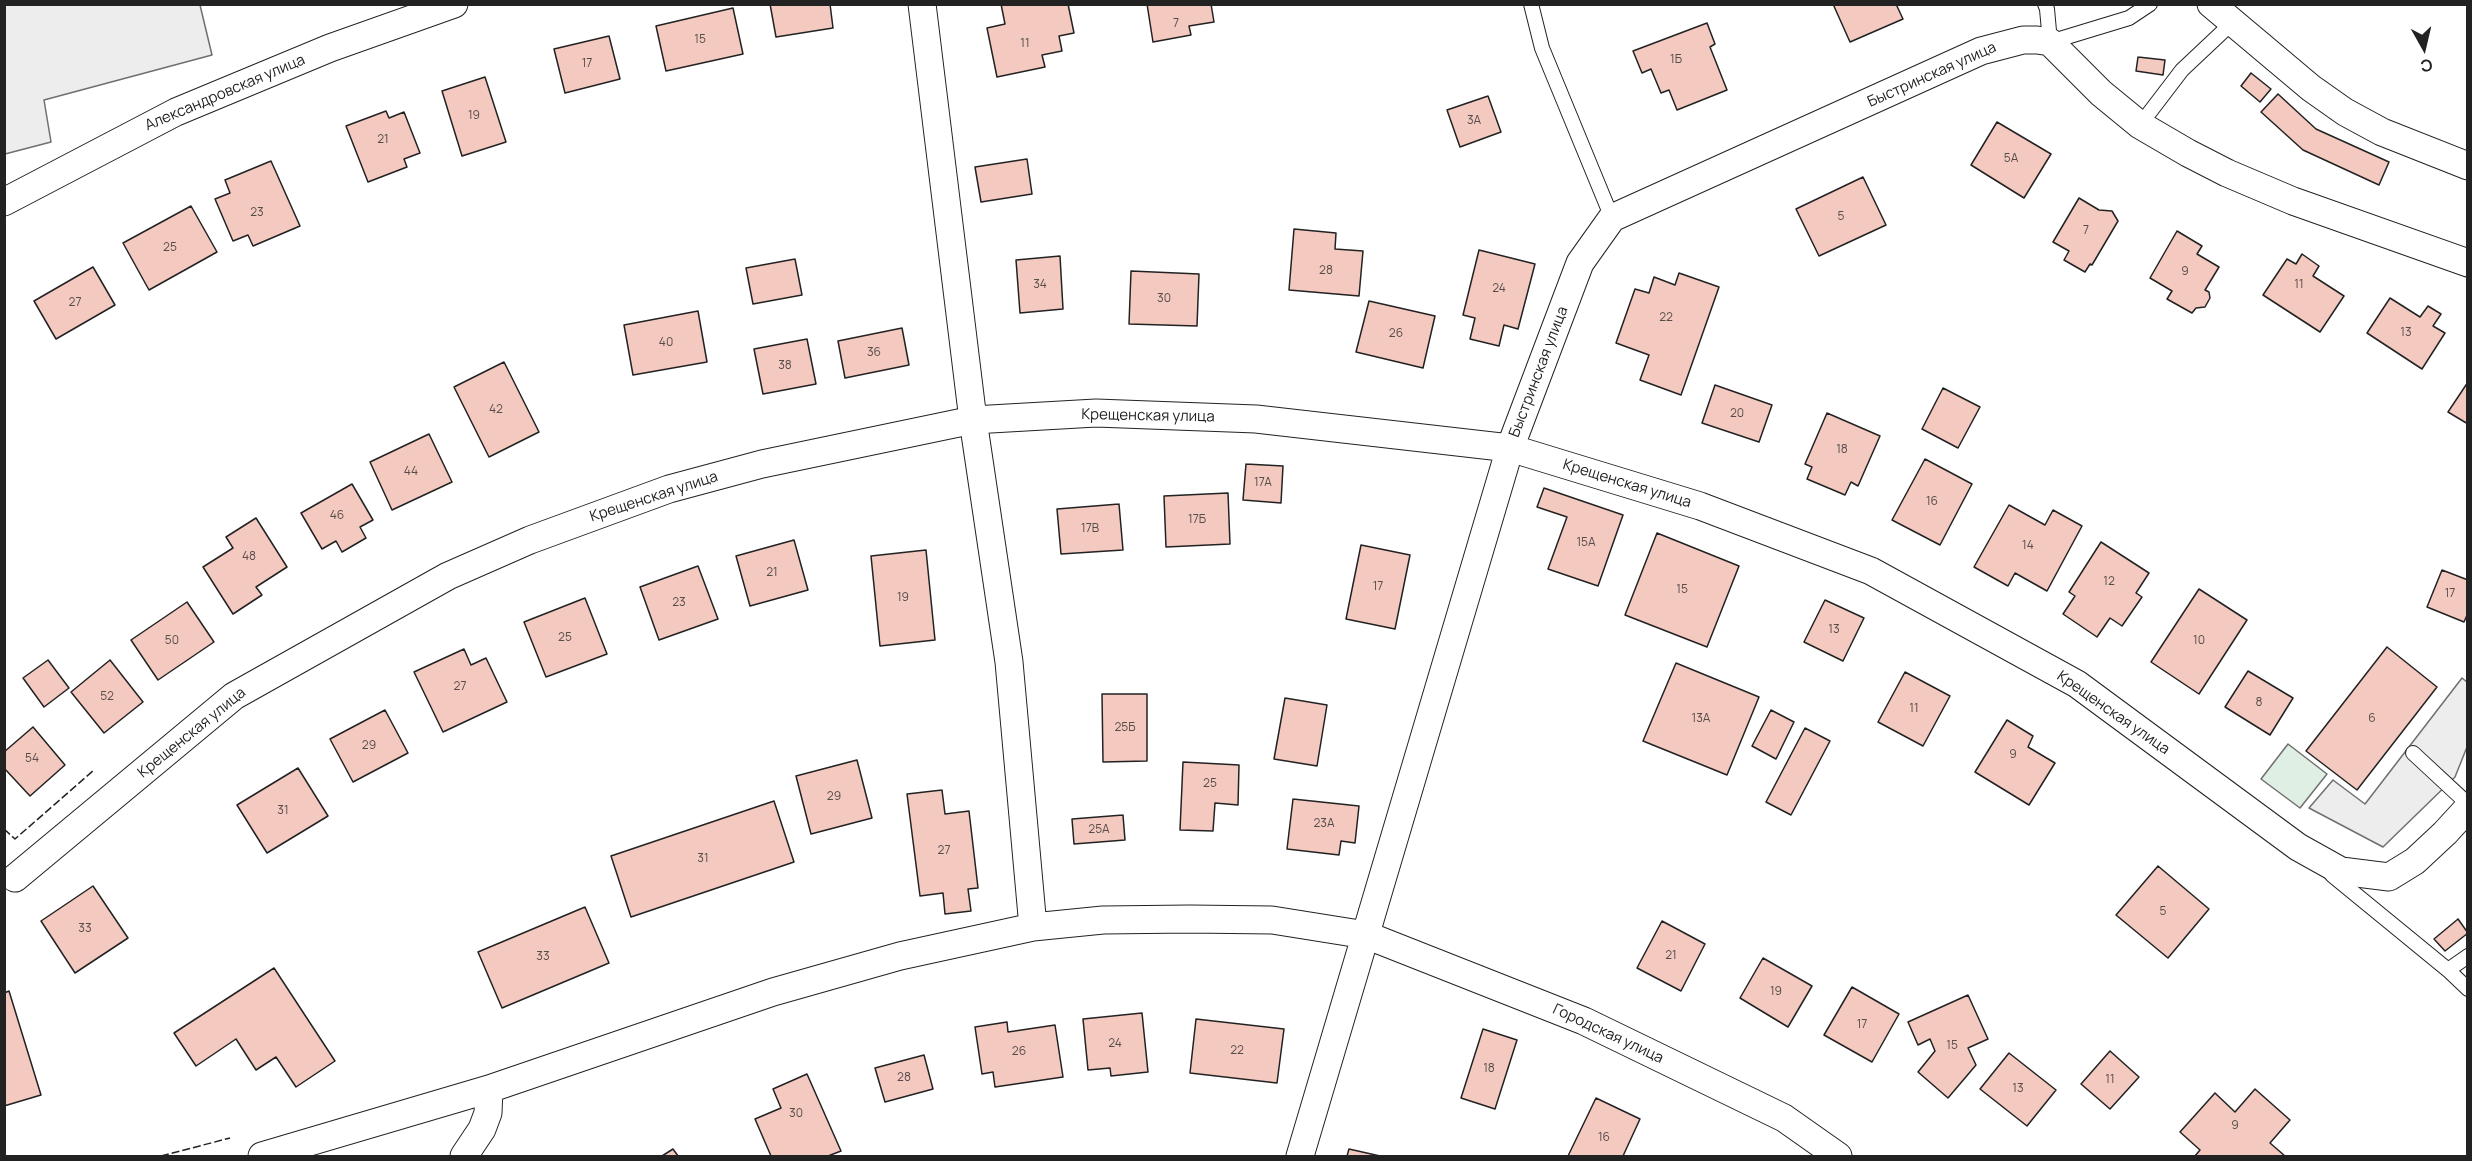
<!DOCTYPE html>
<html>
<head>
<meta charset="utf-8">
<style>
  body { margin:0 }
  #map { position:relative; width:2472px; height:1161px; overflow:hidden; background:#fff; font-family:Manrope,sans-serif }
  canvas { display:block }
  .frame { position:absolute; inset:0; border:6px solid #222; pointer-events:none }
  .north { position:absolute; left:2394px; top:18px; width:60px; height:60px; -webkit-text-stroke:4px #fff; paint-order:stroke; rotate:172deg; font-size:16px; font-weight:700; line-height:24px; text-align:center; color:#222 }
  .north::after { content:''; display:block; margin:auto; width:21px; height:27px; background:#222; clip-path:polygon(50% 0,100% 100%,50% 72%,0 100%) }
</style>
</head>
<body>
<div id="map">
<canvas width="2472" height="1161"></canvas>
<div class="frame"></div>
<div class="north">С</div>
</div>
<script>
const ctx = document.querySelector('canvas').getContext('2d');
ctx.lineJoin = 'round';
function paint(path, color) { ctx.fillStyle = color; ctx.fill(path, 'evenodd'); }
const poly = rows => new Path2D(rows.map(r => 'M' + r).join(''));
function stroke(path, color, width, dash) { ctx.strokeStyle = color; ctx.lineWidth = width; ctx.lineCap = dash ? 'butt' : 'round'; ctx.setLineDash(dash || []); ctx.stroke(path); }
function write(font, color, halo, rows, align = 'center') {
  ctx.font = font + ' Manrope,sans-serif'; ctx.lineWidth = 4.5; ctx.setLineDash([]); ctx.textBaseline = 'middle'; ctx.strokeStyle = halo; ctx.fillStyle = color; for (const [text, x, y, turn = 0] of rows) {
    ctx.save(); ctx.translate(x, y); ctx.rotate((+turn || 0) * Math.PI / 180); ctx.textAlign = isNaN(turn) ? turn : align; if (halo) ctx.strokeText(text, 0, 0); ctx.fillText(text, 0, 0); ctx.restore();
  }
}
const green = poly([
  [2288,744,2327,774,2300,808,2261,779,2288,744]
]);
paint(green, '#e0efe3');
stroke(green, '#6f6f6f', 1.5);
const parking = poly([
  [5,4,200,5,212,55,44,100,51,142,5,154,5,4],
  [2462,678,2467,682,2467,747,2455,777,2383,847,2309,808,2333,780,2365,804,2462,678]
]);
paint(parking, '#ededed');
stroke(parking, '#6f6f6f', 1.5);
const building = poly([
  [770,4,830,4,833,28,776,37,770,4],
  [1001,4,1068,4,1074,33,1059,36,1062,51,1042,55,1045,67,997,77,987,28,1005,24,1001,4],
  [1147,4,1211,4,1214,22,1189,26,1191,35,1153,42,1147,4],
  [1833,4,1896,4,1903,19,1850,42,1833,4],
  [733,8,743,54,666,71,656,26,733,8],
  [1707,23,1715,44,1710,47,1727,90,1677,110,1669,90,1661,93,1651,69,1642,73,1633,51,1707,23],
  [609,36,620,79,565,93,554,49,609,36],
  [2138,57,2165,60,2163,75,2136,71,2138,57],
  [2251,73,2271,89,2260,102,2241,86,2251,73],
  [485,77,506,142,462,156,442,91,485,77],
  [2278,94,2316,129,2389,162,2379,185,2303,150,2261,112,2278,94],
  [1488,96,1501,132,1460,147,1447,110,1488,96],
  [386,111,389,118,404,112,420,153,404,159,407,167,368,182,346,126,386,111],
  [1997,122,2051,154,2024,198,1971,165,1997,122],
  [1027,159,1032,194,981,202,975,167,1027,159],
  [271,161,300,226,253,246,248,235,233,241,215,199,230,193,225,180,271,161],
  [1863,177,1886,225,1819,256,1796,209,1863,177],
  [2079,198,2099,210,2112,211,2118,221,2092,265,2090,264,2085,272,2064,260,2069,251,2053,242,2079,198],
  [191,206,217,252,149,290,123,243,191,206],
  [1294,229,1336,233,1335,249,1363,251,1359,296,1289,290,1294,229],
  [2177,231,2202,246,2197,254,2219,267,2205,290,2209,292,2210,298,2205,307,2196,308,2192,313,2167,299,2172,291,2150,278,2177,231],
  [1479,250,1535,264,1518,329,1504,325,1499,346,1470,339,1475,318,1463,315,1479,250],
  [2302,254,2319,266,2313,276,2344,296,2320,332,2263,295,2287,259,2296,264,2302,254],
  [1060,256,1063,309,1020,313,1016,260,1060,256],
  [795,259,802,295,753,304,746,268,795,259],
  [93,267,115,305,56,339,34,301,93,267],
  [1131,271,1199,274,1197,326,1129,324,1131,271],
  [1679,273,1719,287,1681,395,1640,380,1649,355,1616,343,1635,289,1649,293,1654,277,1675,285,1679,273],
  [2390,298,2420,317,2428,306,2441,314,2433,326,2445,333,2422,369,2367,333,2390,298],
  [1369,301,1435,316,1423,368,1356,352,1369,301],
  [698,311,707,362,633,375,624,325,698,311],
  [902,328,909,365,845,378,838,341,902,328],
  [807,339,816,384,763,394,754,349,807,339],
  [504,362,539,432,489,457,454,387,504,362],
  [2468,382,2468,424,2448,412,2468,382],
  [1715,385,1772,405,1759,442,1702,423,1715,385],
  [1943,388,1980,407,1958,448,1922,429,1943,388],
  [1827,413,1880,436,1858,486,1851,482,1845,495,1807,479,1812,467,1805,464,1827,413],
  [429,434,452,482,392,510,370,462,429,434],
  [1925,459,1972,484,1940,545,1892,520,1925,459],
  [1246,464,1283,466,1281,503,1243,500,1246,464],
  [352,484,373,520,360,527,366,538,342,552,336,541,322,549,301,513,352,484],
  [1544,488,1623,515,1598,586,1548,569,1567,517,1537,507,1544,488],
  [1228,493,1230,544,1166,547,1164,496,1228,493],
  [1119,504,1123,550,1061,554,1057,509,1119,504],
  [2009,505,2045,525,2053,510,2082,526,2047,591,2015,573,2008,586,1974,567,2009,505],
  [256,518,287,567,256,587,262,595,233,614,203,567,233,548,226,537,256,518],
  [1657,533,1739,566,1707,647,1625,615,1657,533],
  [794,540,808,590,750,606,736,556,794,540],
  [2101,542,2149,573,2136,593,2142,597,2122,626,2110,618,2097,637,2063,614,2075,596,2069,592,2101,542],
  [1361,545,1410,555,1395,629,1346,619,1361,545],
  [926,550,935,640,880,646,871,556,926,550],
  [698,566,718,619,659,640,640,587,698,566],
  [2442,570,2468,580,2468,613,2464,622,2427,607,2442,570],
  [2199,589,2247,620,2199,694,2151,662,2199,589],
  [585,598,607,654,546,677,524,622,585,598],
  [1825,600,1864,618,1843,661,1804,642,1825,600],
  [187,602,214,642,158,680,131,640,187,602],
  [2387,647,2437,687,2357,790,2306,751,2387,647],
  [464,649,471,665,486,658,507,702,443,732,414,672,464,649],
  [48,660,69,688,44,707,23,678,48,660],
  [110,660,143,702,104,733,71,692,110,660],
  [1676,663,1759,697,1727,775,1643,741,1676,663],
  [2248,671,2293,698,2270,735,2225,707,2248,671],
  [1905,672,1950,696,1923,746,1878,722,1905,672],
  [1102,694,1147,694,1147,761,1103,762,1102,694],
  [1285,698,1327,705,1317,766,1274,759,1285,698],
  [385,710,408,753,353,782,330,739,385,710],
  [1771,710,1794,722,1776,759,1752,746,1771,710],
  [2007,720,2033,736,2028,747,2055,763,2029,805,1975,772,2007,720],
  [33,727,65,765,30,796,4,768,4,752,33,727],
  [1805,728,1830,741,1791,815,1766,802,1805,728],
  [857,760,872,818,811,834,796,776,857,760],
  [1183,762,1239,765,1238,805,1215,803,1213,831,1180,830,1183,762],
  [298,768,328,816,267,853,237,805,298,768],
  [942,790,945,814,969,811,978,888,968,889,971,911,945,914,943,893,920,896,907,794,942,790],
  [1293,799,1359,806,1355,843,1341,841,1339,855,1287,849,1293,799],
  [774,801,794,862,631,917,611,856,774,801],
  [1123,815,1125,840,1074,844,1072,819,1123,815],
  [2158,866,2209,909,2168,958,2116,915,2158,866],
  [93,886,128,938,75,973,41,921,93,886],
  [585,907,609,963,502,1008,478,952,585,907],
  [2458,919,2468,933,2445,951,2434,939,2458,919],
  [1662,921,1705,944,1681,991,1637,968,1662,921],
  [1763,958,1812,986,1788,1027,1740,998,1763,958],
  [274,968,335,1061,296,1087,276,1057,256,1070,236,1039,196,1066,174,1033,274,968],
  [1852,987,1899,1014,1872,1062,1824,1035,1852,987],
  [9,991,41,1095,4,1106,4,993,9,991],
  [1968,995,1988,1039,1968,1048,1976,1065,1948,1098,1918,1072,1935,1051,1930,1039,1918,1045,1908,1022,1968,995],
  [1142,1013,1148,1072,1111,1076,1110,1068,1088,1070,1083,1019,1142,1013],
  [1196,1019,1284,1029,1277,1083,1190,1073,1196,1019],
  [1007,1022,1008,1032,1055,1025,1063,1077,995,1087,993,1072,982,1074,975,1027,1007,1022],
  [1483,1029,1517,1040,1495,1109,1461,1098,1483,1029],
  [2110,1051,2139,1077,2110,1109,2081,1084,2110,1051],
  [2009,1053,2056,1090,2027,1126,1980,1089,2009,1053],
  [924,1055,933,1089,885,1102,875,1068,924,1055],
  [807,1074,841,1151,828,1156,771,1156,755,1119,781,1108,773,1089,807,1074],
  [2255,1089,2290,1120,2270,1143,2285,1156,2195,1156,2200,1150,2180,1132,2215,1093,2235,1112,2255,1089],
  [1596,1098,1640,1119,1623,1156,1568,1156,1596,1098],
  [673,1149,678,1156,662,1156,673,1149],
  [1349,1149,1380,1156,1347,1156,1349,1149]
]);
paint(building, '#f3c9c0');
stroke(building, '#222', 1.5);
const lane = poly([
  [1531,4,1542,48,1612,218],
  [2045,4,2047,9,2050,42,2129,18,2150,4],
  [2140,125,2182,70,2233,22],
  [2413,753,2468,804],
  [2332,875,2448,970,2468,989],
  [2448,970,2468,956]
]);
const street = poly([
  [922,4,973,420,1009,662,1033,927],
  [2211,4,2311,88,2345,112,2382,132,2468,166],
  [4,202,176,112,330,48,454,4],
  [15,878,234,696,448,576,530,540,669,489,762,464,973,420,1096,413,1256,419,1510,448,1700,506,1871,571,2077,684,2298,847,2341,871,2389,877,2415,861,2445,833,2468,808],
  [262,1156,489,1089,773,992,900,956,1033,927,1103,920,1190,919,1272,920,1366,935,1584,1021,1784,1118,1838,1156],
  [464,1156,482,1129,488,1113,489,1089],
  [1300,1156,1510,448,1580,263,1612,218,1981,51,2023,40,2037,40,2050,42,2101,93,2140,125,2188,153,2227,173,2293,201,2468,263]
]);
stroke(lane, '#222', 16);
stroke(street, '#222', 29);
stroke(lane, '#fff', 14);
stroke(street, '#fff', 27);
stroke(poly([
  [4,829,15,839,94,770],
  [161,1156,230,1138]
]), '#222', 1.5, [8, 3]);
write('12px', '#564c4a', null, [
  ["7",1176,24],
  ["15",700,40],
  ["11",1025,44],
  ["1Б",1676,60],
  ["17",587,64],
  ["19",474,116],
  ["3А",1474,121],
  ["21",383,140],
  ["5А",2011,159],
  ["23",257,213],
  ["5",1841,217],
  ["7",2086,231],
  ["25",170,248],
  ["28",1326,271],
  ["9",2185,272],
  ["34",1040,285],
  ["11",2299,285],
  ["24",1499,289],
  ["30",1164,299],
  ["27",75,303],
  ["22",1666,318],
  ["13",2406,333],
  ["26",1396,334],
  ["40",666,343],
  ["36",874,353],
  ["38",785,366],
  ["42",496,410],
  ["20",1737,414],
  ["18",1842,450],
  ["44",411,472],
  ["17А",1263,483],
  ["16",1932,502],
  ["46",337,516],
  ["17Б",1197,520],
  ["17В",1090,529],
  ["15А",1586,543],
  ["14",2028,546],
  ["48",249,557],
  ["21",772,573],
  ["12",2109,582],
  ["17",1378,587],
  ["15",1682,590],
  ["17",2450,594],
  ["19",903,598],
  ["23",679,603],
  ["13",1834,630],
  ["25",565,638],
  ["50",172,641],
  ["10",2199,641],
  ["27",460,687],
  ["52",107,697],
  ["8",2259,703],
  ["11",1914,709],
  ["13А",1701,719],
  ["6",2372,719],
  ["25Б",1125,728],
  ["29",369,746],
  ["9",2013,755],
  ["54",32,759],
  ["25",1210,784],
  ["29",834,797],
  ["31",283,811],
  ["23А",1324,824],
  ["25А",1099,830],
  ["27",944,851],
  ["31",703,859],
  ["5",2163,912],
  ["33",85,929],
  ["21",1671,956],
  ["33",543,957],
  ["19",1776,992],
  ["17",1862,1025],
  ["24",1115,1044],
  ["15",1952,1046],
  ["22",1237,1051],
  ["26",1019,1052],
  ["18",1489,1069],
  ["28",904,1078],
  ["11",2110,1080],
  ["13",2018,1089],
  ["30",796,1114],
  ["9",2235,1126],
  ["16",1604,1138]
]);
write('15px', '#222', '#fff', [
  ["Быстринская улица",1932,75,-24],
  ["Александровская улица",225,93,-23],
  ["Быстринская улица",1539,372,-69],
  ["Крещенская улица",1148,416,1],
  ["Крещенская улица",1627,484,17],
  ["Крещенская улица",654,497,-18],
  ["Крещенская улица",2113,713,35],
  ["Крещенская улица",192,733,-39],
  ["Городская улица",1608,1034,25]
]);
</script>
</body>
</html>
